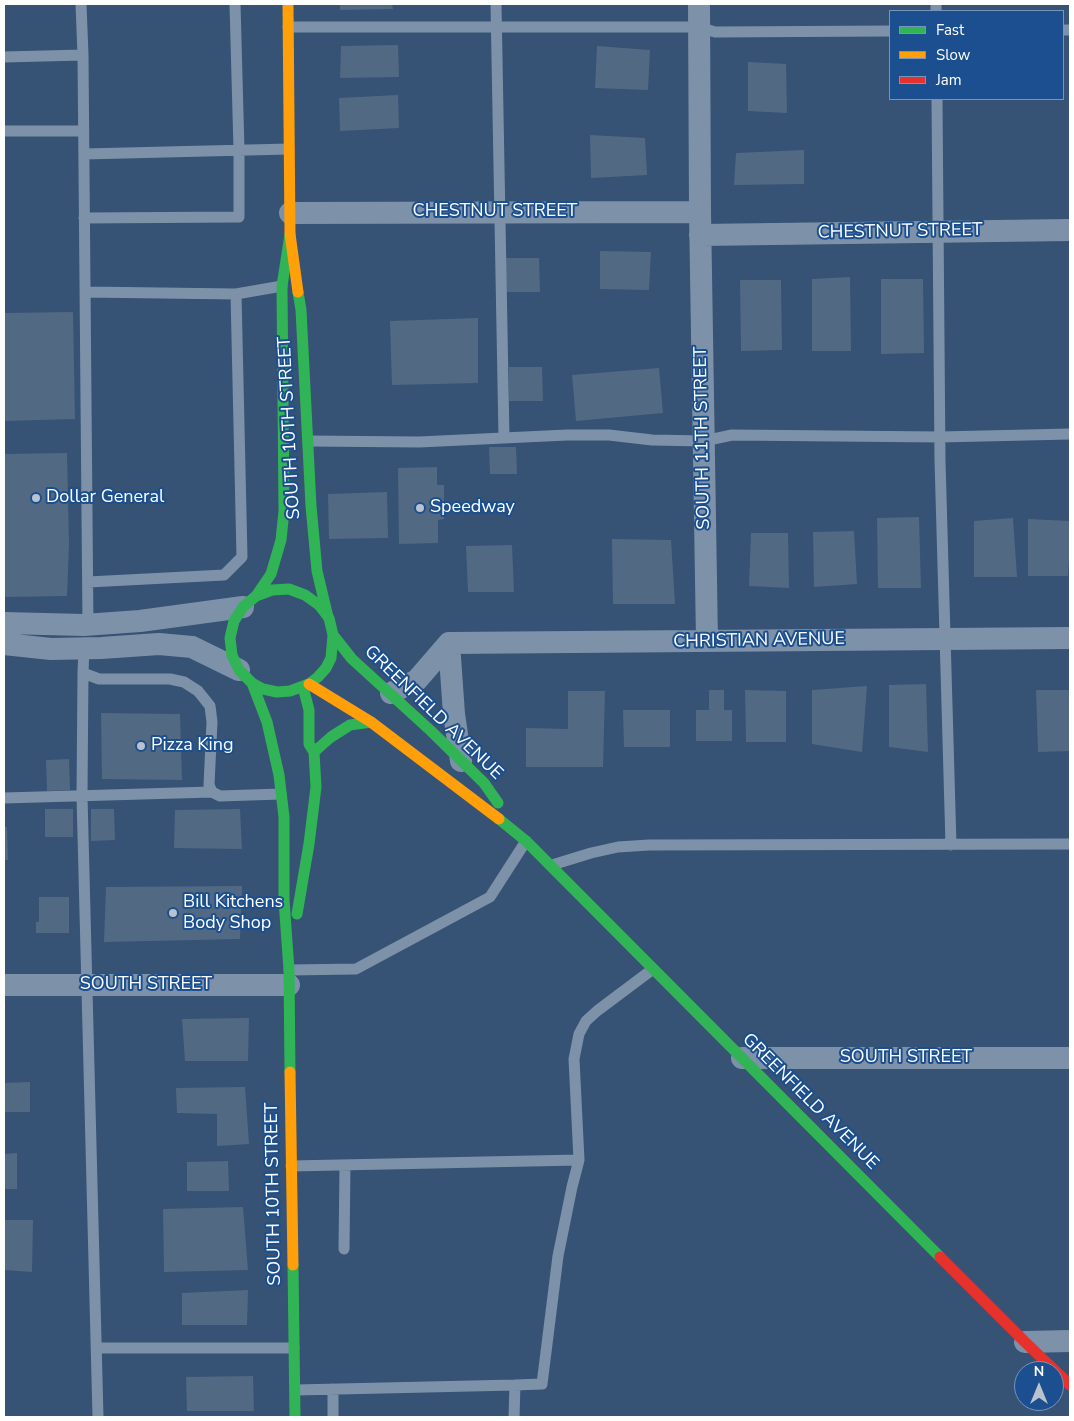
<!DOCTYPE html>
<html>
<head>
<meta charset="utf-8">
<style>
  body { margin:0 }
  #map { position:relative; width:1074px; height:1421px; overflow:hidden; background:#365274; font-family:"Nunito Sans",sans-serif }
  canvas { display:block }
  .frame { position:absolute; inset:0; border:5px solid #fff; pointer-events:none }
  .legend { position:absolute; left:889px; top:10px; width:175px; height:90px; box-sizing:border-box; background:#1b4f8f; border:1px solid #7695bc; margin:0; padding:6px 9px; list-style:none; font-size:15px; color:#fff }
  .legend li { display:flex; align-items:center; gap:10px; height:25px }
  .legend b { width:25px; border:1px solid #7695bc }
  .north { position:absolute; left:1014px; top:1361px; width:50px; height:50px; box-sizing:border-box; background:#1b4f8f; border:1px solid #7695bc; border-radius:50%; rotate:0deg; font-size:14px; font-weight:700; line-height:20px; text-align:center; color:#fff }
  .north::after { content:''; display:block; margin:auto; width:18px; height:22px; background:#b9c2ce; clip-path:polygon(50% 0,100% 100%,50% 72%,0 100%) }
</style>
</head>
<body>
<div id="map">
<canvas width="1074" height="1421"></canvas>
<div class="frame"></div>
<ul class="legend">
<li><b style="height:6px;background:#30b455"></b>Fast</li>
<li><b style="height:6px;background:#ff9f0a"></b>Slow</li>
<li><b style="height:6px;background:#e5322d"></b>Jam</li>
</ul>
<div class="north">N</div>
</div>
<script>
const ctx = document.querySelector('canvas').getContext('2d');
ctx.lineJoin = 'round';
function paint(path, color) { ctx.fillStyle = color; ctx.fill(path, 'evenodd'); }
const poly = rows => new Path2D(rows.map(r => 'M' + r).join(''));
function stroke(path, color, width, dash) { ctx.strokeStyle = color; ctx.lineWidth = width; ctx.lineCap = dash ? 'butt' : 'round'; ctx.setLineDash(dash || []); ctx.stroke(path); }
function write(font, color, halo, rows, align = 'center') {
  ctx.font = font + ' "Nunito Sans",sans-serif'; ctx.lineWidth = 4; ctx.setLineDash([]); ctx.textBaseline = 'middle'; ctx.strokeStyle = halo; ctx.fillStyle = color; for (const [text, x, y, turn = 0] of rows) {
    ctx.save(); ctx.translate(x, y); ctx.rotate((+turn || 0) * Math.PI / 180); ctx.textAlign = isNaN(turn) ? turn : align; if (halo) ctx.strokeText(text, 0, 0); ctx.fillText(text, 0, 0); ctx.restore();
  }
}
paint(poly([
  [340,4,392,4,393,9,340,10],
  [398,45,399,77,340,78,341,46],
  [597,46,650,50,648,90,595,88],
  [748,62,786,64,787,113,748,111],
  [398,95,399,128,340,131,339,98],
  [590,135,645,138,647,175,591,178],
  [804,150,804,184,734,185,736,153],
  [600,251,651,252,649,290,600,289],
  [505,258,539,258,540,292,506,292],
  [850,277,851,351,812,351,812,279],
  [881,279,923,279,924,353,881,354],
  [740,280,781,280,782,350,741,351],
  [73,312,75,419,4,421,4,313],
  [478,318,478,383,392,385,390,321],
  [509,367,542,367,543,401,509,401],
  [659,368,663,413,576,421,572,375],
  [489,447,516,447,517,474,490,474],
  [67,453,69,543,67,596,4,597,4,454],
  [437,467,437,485,444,485,444,519,438,520,438,543,399,544,398,468],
  [387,492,388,538,329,539,328,494],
  [919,517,921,588,878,588,877,518],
  [1013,518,1017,577,974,577,974,521],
  [1028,519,1070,521,1070,546,1068,576,1028,576],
  [854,531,857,584,814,587,813,532],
  [751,533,788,533,789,588,749,586],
  [612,539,671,540,675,604,613,604],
  [512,545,514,592,468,592,466,546],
  [926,684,928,752,889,747,889,685],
  [867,686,862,752,812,744,812,690],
  [709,690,724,690,724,710,732,710,732,741,696,741,696,710,709,710],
  [745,690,786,691,786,742,746,742],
  [1036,690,1070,690,1070,751,1038,752],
  [568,691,605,691,603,767,526,767,526,728,568,729],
  [623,710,670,710,670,747,624,747],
  [101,713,180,714,182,780,102,779],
  [69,759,70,790,47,791,46,760],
  [45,809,73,809,73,837,45,837],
  [91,809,114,809,115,840,91,841],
  [240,809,242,849,174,848,175,810],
  [4,827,7,827,8,860,4,860],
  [242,886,240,939,104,942,106,887],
  [39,897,69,897,69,933,36,933,36,922,39,922],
  [249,1018,248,1061,185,1061,182,1019],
  [30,1082,30,1112,4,1112,4,1083],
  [245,1087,249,1144,217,1146,217,1114,177,1113,176,1088],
  [17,1153,17,1189,4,1189,4,1154],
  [228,1161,229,1191,187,1191,187,1162],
  [243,1207,248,1270,164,1272,163,1209],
  [4,1220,33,1220,32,1272,4,1270],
  [248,1290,247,1325,182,1325,182,1293],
  [253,1376,254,1411,187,1411,186,1377]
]), '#526984');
stroke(poly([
  [496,4,504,438],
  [936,4,936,11],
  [288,27,699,27,715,32,890,31],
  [1063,30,1070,30],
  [83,55,88,628],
  [4,57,83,55,81,4],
  [937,99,940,461,951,845],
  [4,131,83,131],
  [84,154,289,149],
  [84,218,239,217,239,150,235,4],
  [85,292,236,294,242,557,224,575,88,582],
  [236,294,282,286],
  [308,441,419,442,567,435,609,435,652,440,704,441,732,435,940,437,1070,434],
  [84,646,83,673,99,679,170,679,184,682,198,691,210,706,212,722,209,785,212,792,220,796,281,794],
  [83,673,82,796,98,1417],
  [4,798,212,792],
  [552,865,591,853,618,847,649,845,1070,844],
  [289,970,356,969,490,897,526,841],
  [291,1166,579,1160],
  [344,1249,345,1165],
  [98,1348,294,1348],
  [515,1385,542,1384,558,1256,572,1187,579,1160,574,1059,579,1034,586,1021,597,1011,653,969],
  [333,1389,333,1417],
  [295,1390,515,1385,514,1417]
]), '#7d92a8', 11);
stroke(poly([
  [699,4,700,212,707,641],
  [290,213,700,212],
  [700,235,1070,230],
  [4,623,84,625,140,621,243,607],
  [449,643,1070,638],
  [449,643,454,714,461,761],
  [4,644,51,649,101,648,159,644,192,647,239,670],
  [391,693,417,680,449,643],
  [4,985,289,985],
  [742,1058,1070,1058],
  [1025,1342,1070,1341]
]), '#7d92a8', 22);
stroke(poly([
  [298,292,301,310,311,506,317,571,328,617],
  [256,596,272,590,289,589,305,595,319,605,329,618,333,635,331,658,326,668,318,677,309,684,290,691,277,692,263,689,252,683,239,670,232,655,230,638,234,621,243,607,256,596,271,574,281,540,284,511,282,286,290,234],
  [333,635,352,659,431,731,484,783,498,803],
  [252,683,267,722,279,775,284,817,284,900,289,970,290,1072],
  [314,752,331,737,350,725,371,722],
  [499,819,526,841,940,1257],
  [297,914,309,844,316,787,314,752,309,744,309,710,303,687],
  [293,1265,295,1417]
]), '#30b455', 11);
stroke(poly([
  [288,4,290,234,298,292],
  [309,684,371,722,499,819],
  [290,1072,293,1265]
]), '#ff9f0a', 11);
stroke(poly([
  [940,1257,1025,1342,1070,1385]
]), '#e5322d', 11);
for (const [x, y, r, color] of [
  [36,498,5,"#b9c2ce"],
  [420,508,5,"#b9c2ce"],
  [141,746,5,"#b9c2ce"],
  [173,913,5,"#b9c2ce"]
]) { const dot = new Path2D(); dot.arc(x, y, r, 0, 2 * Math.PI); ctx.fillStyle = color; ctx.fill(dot); stroke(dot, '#1b4f8f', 2); }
write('18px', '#fff', '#1b4f8f', [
  ["CHESTNUT STREET",495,212],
  ["CHESTNUT STREET",900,232,-1],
  ["SOUTH 10TH STREET",290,428,-93],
  ["SOUTH 11TH STREET",703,438,-91],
  ["CHRISTIAN AVENUE",759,641,-1],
  ["GREENFIELD AVENUE",433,713,44],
  ["SOUTH STREET",146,985],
  ["SOUTH STREET",906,1058],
  ["GREENFIELD AVENUE",810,1102,45],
  ["SOUTH 10TH STREET",274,1194,-91]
]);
write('18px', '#fff', '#1b4f8f', [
  ["Dollar General",46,498],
  ["Speedway",430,508],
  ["Pizza King",151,746],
  ["Bill Kitchens",183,903],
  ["Body Shop",183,924]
], 'left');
</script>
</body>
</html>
